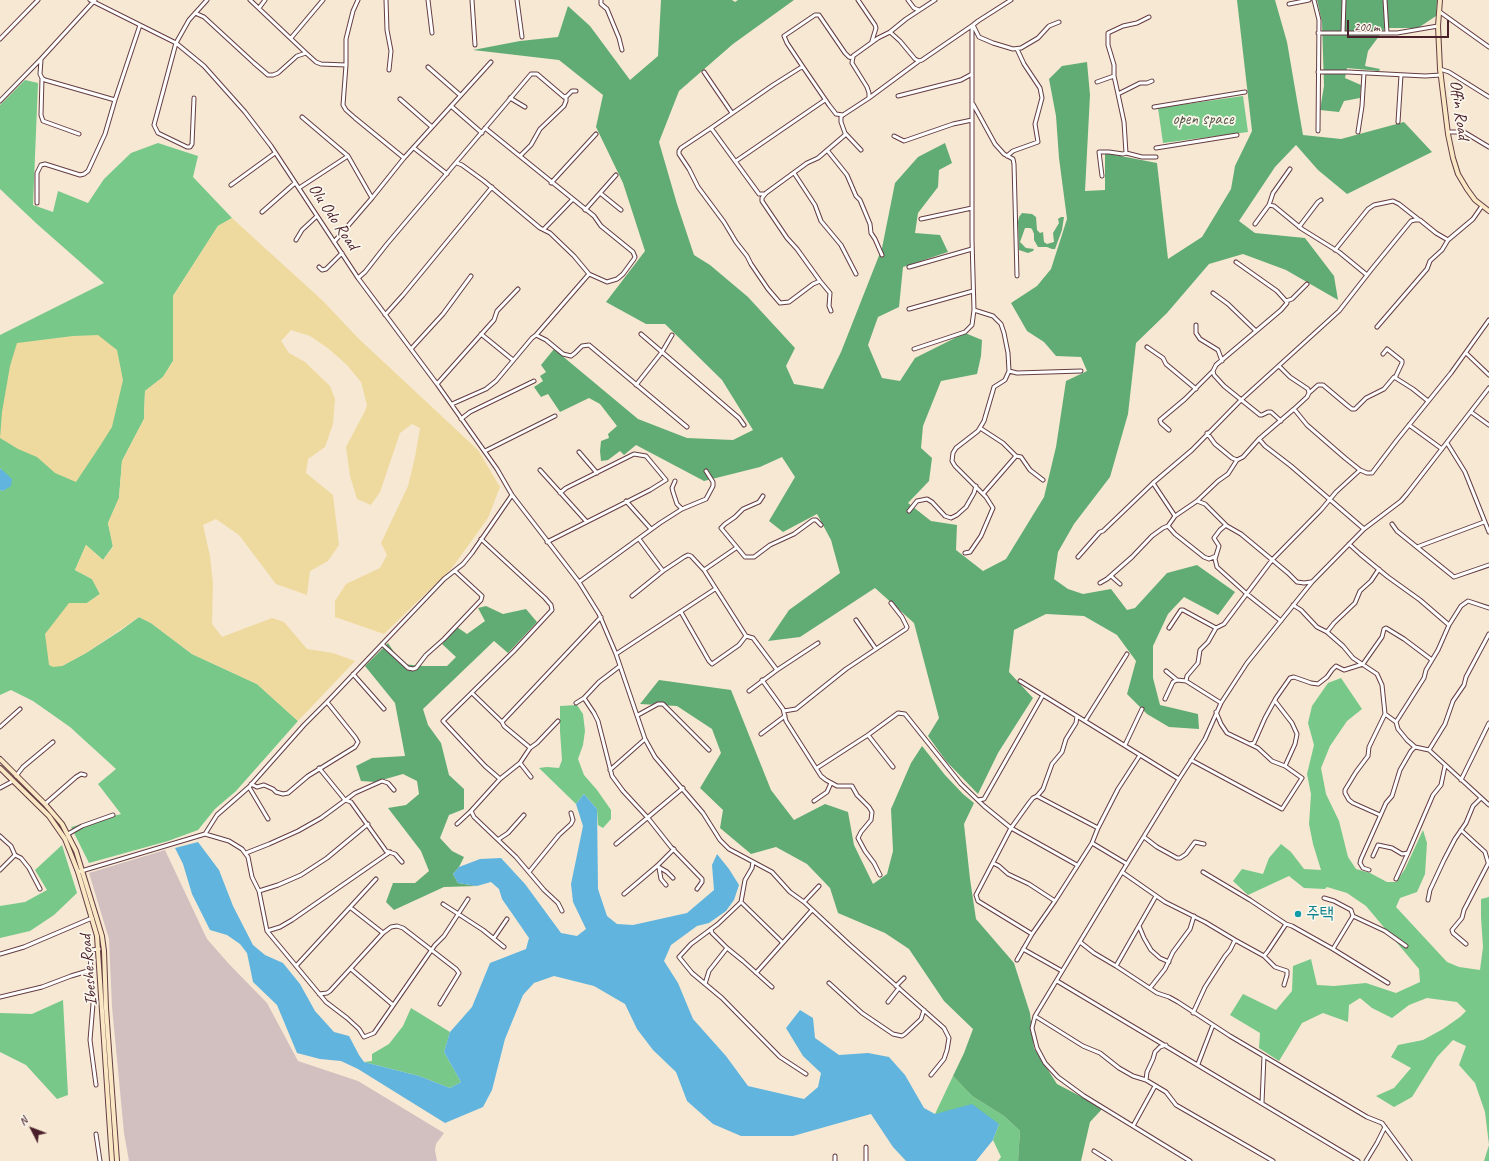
<!DOCTYPE html>
<html>
<head>
<meta charset="utf-8">
<style>
  body { margin:0 }
  #map { position:relative; width:1489px; height:1161px; overflow:hidden; background:#f7e8d3; font-family:Caveat,sans-serif }
  canvas { display:block }
  .north { position:absolute; left:12px; top:1109px; width:40px; height:40px; -webkit-text-stroke:3px #fbf7ec; paint-order:stroke; rotate:312deg; font-size:11px; font-weight:700; line-height:16px; text-align:center; color:#4a1f2b }
  .north::after { content:''; display:block; margin:auto; width:14px; height:18px; background:#4a1f2b; clip-path:polygon(50% 0,100% 100%,50% 72%,0 100%) }
  .scale { position:absolute; left:1347px; top:20px; width:102px; height:18px; box-sizing:border-box; border:2px solid #4a1f2b; border-top:0; padding-left:5px; font-size:12px; line-height:14px; white-space:nowrap; color:#4a1f2b; -webkit-text-stroke:3px #fbf7ec; paint-order:stroke }
</style>
</head>
<body>
<div id="map">
<canvas width="1489" height="1161"></canvas>
<div class="north">N</div>
<div class="scale">200 m</div>
</div>
<script>
const ctx = document.querySelector('canvas').getContext('2d');
ctx.lineJoin = 'round';
function paint(path, color) { ctx.fillStyle = color; ctx.fill(path, 'evenodd'); }
const poly = rows => new Path2D(rows.map(r => 'M' + r).join(''));
function stroke(path, color, width, dash) { ctx.strokeStyle = color; ctx.lineWidth = width; ctx.lineCap = dash ? 'butt' : 'round'; ctx.setLineDash(dash || []); ctx.stroke(path); }
function write(font, color, halo, rows, align = 'center') {
  ctx.font = font + ' Caveat,"Poor Story",sans-serif'; ctx.lineWidth = 3.5; ctx.setLineDash([]); ctx.textBaseline = 'middle'; ctx.strokeStyle = halo; ctx.fillStyle = color; for (const [text, x, y, turn = 0] of rows) {
    ctx.save(); ctx.translate(x, y); ctx.rotate((+turn || 0) * Math.PI / 180); ctx.textAlign = isNaN(turn) ? turn : align; if (halo) ctx.strokeText(text, 0, 0); ctx.fillText(text, 0, 0); ctx.restore();
  }
}
paint(poly([
  [165,850,207,939,229,964,267,1003,298,1061,358,1081,444,1133,436,1144,435,1150,437,1161,129,1161,124,1133,112,1007,109,939,89,873]
]), '#d2bfc0');
paint(poly([
  [25,80,38,83,33,205,53,212,58,191,88,203,104,179,131,153,158,143,198,156,193,177,232,218,218,226,173,296,173,361,163,377,145,391,144,419,122,461,119,498,108,523,113,546,103,560,86,545,75,570,92,579,100,594,87,603,69,603,62,666,86,653,120,631,139,617,151,623,192,654,257,684,298,721,236,791,215,809,198,830,168,841,89,863,71,827,121,814,98,784,116,769,70,727,33,701,11,690,0,695,0,490,4,491,2,470,0,468,0,335,104,283,37,224,0,189,0,105],
  [1243,96,1248,132,1163,143,1158,108],
  [1341,678,1362,709,1347,721,1330,746,1321,768,1326,794,1339,821,1348,857,1356,869,1370,873,1387,882,1396,882,1405,869,1423,830,1427,843,1425,874,1417,892,1400,898,1396,907,1447,962,1459,967,1480,970,1483,947,1481,917,1481,899,1489,897,1489,1161,1484,1161,1489,1145,1485,1112,1475,1083,1459,1065,1466,1046,1453,1040,1437,1057,1412,1097,1394,1107,1376,1096,1394,1088,1411,1068,1391,1057,1398,1045,1423,1040,1443,1029,1460,1017,1466,1011,1457,1002,1427,998,1409,1005,1392,1018,1372,1008,1360,998,1349,1005,1348,1022,1323,1013,1302,1023,1279,1061,1259,1048,1260,1033,1230,1015,1243,994,1276,1010,1292,991,1293,966,1311,959,1317,985,1334,986,1366,983,1396,993,1420,982,1419,969,1366,906,1347,893,1327,887,1325,889,1304,888,1289,876,1248,895,1233,881,1242,869,1263,874,1269,858,1281,844,1291,852,1304,869,1321,870,1313,844,1309,824,1311,794,1307,774,1314,745,1308,723,1312,706,1328,683],
  [577,705,583,714,585,731,583,745,578,759,584,775,597,790,611,810,611,819,603,828,598,825,597,809,584,794,576,804,539,768,547,767,559,768,562,760,560,731,560,706],
  [62,845,77,893,54,915,30,931,0,938,0,906,25,902,47,890,35,870],
  [63,1000,68,1095,57,1099,26,1065,0,1052,0,1013,32,1014],
  [411,1008,450,1032,444,1052,461,1082,450,1088,419,1076,364,1062,372,1061,372,1054,389,1044,403,1026],
  [953,1076,972,1096,1004,1116,1020,1131,1018,1161,998,1161,1001,1157,993,1140,999,1124,935,1114]
]), '#77c889');
paint(poly([
  [661,0,732,0,735,2,738,0,794,0,733,44,679,91,659,142,677,204,694,255,710,265,748,297,795,348,786,366,794,384,823,389,841,352,882,248,895,183,918,157,945,143,952,163,939,170,938,187,918,213,915,233,940,235,948,252,903,267,899,307,878,317,868,345,882,378,900,381,915,358,965,333,982,340,981,356,977,374,941,381,923,426,921,448,932,458,929,481,908,503,931,521,957,525,956,550,983,571,1006,559,1044,497,1056,447,1066,381,1087,371,1081,357,1056,356,1044,342,1027,331,1011,303,1037,286,1051,269,1067,219,1059,158,1056,116,1049,79,1062,66,1087,62,1090,95,1085,191,1105,190,1105,153,1157,163,1168,259,1202,237,1231,189,1235,166,1252,131,1237,0,1275,0,1287,42,1303,135,1341,139,1404,122,1432,152,1347,194,1318,170,1296,145,1275,167,1239,221,1255,233,1305,238,1334,276,1338,300,1286,270,1243,254,1209,264,1167,313,1136,343,1128,414,1110,477,1074,524,1058,552,1054,579,1068,589,1083,594,1111,589,1127,610,1135,608,1167,573,1197,565,1235,592,1218,615,1184,597,1168,614,1153,646,1153,678,1160,705,1198,714,1199,729,1169,727,1147,714,1127,694,1136,661,1117,635,1084,616,1046,614,1014,630,1009,672,1033,698,998,753,978,794,946,761,928,736,939,718,914,623,875,588,800,637,768,641,789,610,840,573,831,540,817,514,783,532,769,521,795,477,782,457,760,467,704,481,636,445,624,455,620,451,608,460,601,461,600,451,601,441,609,438,608,434,617,426,600,404,589,398,560,412,548,394,541,397,534,387,543,381,540,376,546,372,541,365,554,349,638,419,687,438,733,440,753,430,722,380,665,324,646,324,606,302,645,251,623,183,596,127,603,95,559,60,473,50,520,41,558,37,568,6,590,26,630,80,658,56],
  [1317,0,1437,0,1436,16,1418,28,1385,28,1368,51,1365,66,1380,69,1379,71,1347,68,1345,78,1361,85,1360,98,1344,101,1339,112,1320,110,1324,86,1322,22],
  [1022,213,1032,214,1036,217,1037,230,1040,233,1043,232,1044,242,1047,244,1054,242,1053,233,1059,223,1058,219,1061,217,1064,217,1062,230,1055,249,1052,249,1047,247,1038,247,1034,240,1034,234,1032,229,1030,228,1025,228,1020,242,1026,248,1034,249,1033,251,1028,253,1019,250,1018,222,1019,217],
  [486,606,503,614,526,609,537,622,508,653,494,641,423,709,428,725,441,743,449,775,464,789,464,809,449,815,440,838,452,851,464,857,459,867,453,874,458,883,477,886,444,887,394,910,386,902,393,883,415,883,429,871,421,851,388,808,406,805,419,794,417,781,403,774,375,782,361,781,356,766,372,758,405,756,395,703,365,666,388,643,402,664,423,666,447,666,456,657,442,644,457,627,467,634,485,621,478,608],
  [659,680,731,690,771,790,794,820,825,804,848,812,854,845,873,884,887,874,893,851,891,809,911,763,922,746,945,775,963,794,974,803,964,824,970,879,976,919,1014,963,1030,1013,1034,1048,1057,1084,1103,1108,1090,1122,1081,1161,1018,1161,1020,1131,1004,1116,972,1096,953,1076,964,1053,973,1029,944,1001,909,949,885,933,838,913,830,888,807,864,776,847,751,854,720,828,723,810,700,788,721,753,712,729,677,706,640,704]
]), '#61ac75');
paint(poly([
  [232,218,323,301,358,338,478,450,500,487,488,518,452,568,384,634,335,617,335,601,346,584,380,568,387,555,381,543,408,486,415,457,420,428,412,424,400,433,380,492,371,505,357,499,350,476,346,447,365,411,367,405,361,382,347,365,329,349,310,336,291,330,281,341,289,353,305,362,330,386,335,399,333,424,325,447,308,459,306,473,333,495,339,545,328,561,310,571,307,595,276,584,239,535,216,519,203,525,210,556,213,584,212,624,222,637,272,618,284,622,307,649,333,653,355,661,298,721,257,684,192,654,151,623,139,617,86,653,62,666,53,667,49,665,45,634,69,603,87,603,100,594,92,579,75,570,86,545,103,560,113,547,108,523,119,498,122,461,144,419,145,391,163,377,173,361,173,296,218,226],
  [98,335,117,350,123,380,112,427,100,446,76,482,55,473,37,457,18,449,0,438,2,412,10,366,17,343,73,336]
]), '#eeda9e');
paint(poly([
  [0,468,12,479,11,486,3,491,0,490],
  [584,794,597,809,598,889,607,916,617,924,633,925,687,913,714,890,712,865,717,854,729,869,739,885,734,900,726,911,709,923,697,926,671,945,664,961,678,983,693,1019,726,1056,748,1086,804,1099,818,1087,821,1073,803,1056,786,1028,800,1010,813,1018,815,1038,839,1055,868,1053,889,1057,905,1075,924,1108,935,1114,972,1104,999,1124,993,1140,976,1161,906,1161,893,1147,871,1114,793,1136,741,1136,713,1124,687,1101,676,1072,653,1050,637,1029,625,1004,594,986,554,976,534,983,523,995,505,1039,492,1090,483,1107,445,1123,358,1069,341,1061,320,1059,297,1053,277,1005,253,982,247,953,240,944,227,935,210,930,192,894,183,864,175,848,198,842,219,870,233,906,253,945,265,955,283,963,300,984,315,1011,334,1032,349,1036,359,1055,364,1062,419,1076,450,1088,461,1082,444,1052,450,1032,472,1007,490,963,526,949,529,938,502,899,499,889,491,882,477,886,458,883,453,874,459,867,480,859,501,858,525,884,561,933,577,936,586,929,573,902,571,884,583,826,576,804]
]), '#61b4dd');
const street = poly([
  [90,0,176,43,204,66,245,112,271,146,358,278,437,384,497,469,512,495,579,582,599,614,616,654,645,739,655,757,703,813,720,840,729,849,772,872,790,892,804,902,849,944,944,1028,949,1038,947,1050,944,1059,931,1075],
  [250,0,306,53],
  [358,0,353,11,346,39,346,65,343,105,346,110,355,118,404,158],
  [386,0,387,30,391,51,389,70],
  [428,0,432,33],
  [472,0,475,45],
  [517,0,522,37],
  [601,0,601,4,607,9,619,38,622,50],
  [858,0,875,25,876,28,872,41],
  [908,0,914,8,919,10],
  [1314,0,1319,20,1318,131],
  [1385,0,1387,33],
  [1289,4,1309,0],
  [259,8,265,0],
  [1440,12,1489,47],
  [195,13,204,17,254,63,268,75,273,75,278,73,297,56,306,53,316,62,321,64,346,65],
  [1149,17,1137,23,1123,26,1108,33,1108,45,1114,65,1114,76,1118,94,1140,83,1147,83,1152,81],
  [890,32,906,19,935,0],
  [1343,32,1344,0],
  [1318,33,1397,33,1438,26],
  [291,38,323,0],
  [0,39,38,0],
  [41,60,40,74,42,78,45,80,115,100],
  [428,67,460,95],
  [803,67,800,68,773,85,711,128,681,148,679,151,679,154,689,169,698,187,724,222,736,242,747,256,751,264,768,289,780,303,789,302,813,284,820,281],
  [1440,69,1449,72,1489,97],
  [704,72,732,113],
  [1318,72,1348,72,1425,76,1441,75],
  [42,78,41,115,43,121,79,134],
  [1097,82,1114,76],
  [1118,94,1124,122,1126,153,1142,157,1156,157],
  [898,96,961,80,972,74],
  [194,98,192,144,190,147,187,147,158,133,154,125,176,43,189,20,207,0],
  [510,98,525,107],
  [869,98,919,61,922,60,973,25,979,37,993,43,1013,49,1021,48,1038,38,1049,26,1059,22],
  [400,99,432,127],
  [0,101,41,59,95,0],
  [973,104,995,144,1004,154,1013,159,1014,164,1017,276],
  [451,106,482,133],
  [1154,107,1245,92],
  [843,115,836,114,829,105,803,67,787,43,784,36,815,15,819,15,845,53,849,57,853,58],
  [302,117,348,156,372,198],
  [1398,122,1401,75],
  [711,128,759,194,764,194],
  [1358,132,1362,106,1364,73],
  [1448,132,1464,132,1489,147],
  [894,136,904,141,953,124,972,120],
  [414,148,447,174],
  [1156,148,1237,135],
  [827,150,847,175,856,196,860,200,870,224,871,233,875,239,882,255],
  [861,150,845,133,841,122,841,117,843,115,869,98,869,93,867,87,852,63,853,56,878,38,890,32,900,41,915,59,919,61],
  [520,156,531,145,540,129,564,106,566,101,566,97],
  [1007,156,1013,151,1038,142,1035,124,1042,98,1040,88,1024,64,1017,49],
  [736,161,825,100],
  [457,163,462,165,484,181,540,228,550,233,574,256,589,274,607,282,617,279,623,274,634,259,635,257,633,252,601,226,594,216,485,128],
  [794,173,815,205,821,221,841,245,856,274],
  [1102,176,1099,152,1109,152,1123,154,1126,153],
  [551,183,596,134],
  [231,185,275,153],
  [299,188,348,156],
  [600,193,621,210],
  [37,203,37,173,41,165,45,164,80,175,84,174,88,171,105,134,115,100,140,25],
  [1269,205,1273,193,1290,169],
  [585,210,616,175],
  [262,212,295,183],
  [921,219,972,208],
  [1255,224,1269,205,1274,206,1302,229,1339,252,1367,275],
  [1299,227,1318,202,1321,200],
  [544,229,573,199],
  [296,240,302,230,317,216],
  [334,242,372,198,404,158,491,62],
  [1335,250,1368,209,1374,205,1393,201,1399,204,1418,219],
  [1236,262,1277,291,1286,301,1287,303,1281,310,1216,365,1213,371,1214,375,1224,386,1260,415,1262,415,1268,412,1271,412,1281,421],
  [319,267,322,270,326,269,342,253],
  [909,267,972,249],
  [358,278,365,272,387,244,531,74,537,74,564,97,567,96,572,91,576,91],
  [1213,293,1228,304,1256,331],
  [1286,301,1292,299,1307,284],
  [909,309,973,291],
  [831,311,829,306,830,293,820,281,797,249,787,238,762,201,762,198,766,193,807,163,818,158,845,135,845,133],
  [385,315,403,295,492,187],
  [1196,325,1196,333,1200,339,1218,350,1222,361],
  [1377,327,1427,269,1430,261,1442,250,1448,240,1473,219,1482,206],
  [481,334,513,360],
  [641,334,739,418,744,425],
  [536,335,546,340,563,354,571,356,575,353,582,346,589,345,687,427],
  [1147,347,1163,358,1166,364,1196,389],
  [411,349,443,314,471,276],
  [914,349,965,332,972,325,974,310,972,240,972,30,973,25,978,21,1011,0],
  [1466,353,1489,375],
  [1383,354,1387,349,1402,361,1402,363,1395,378],
  [1009,371,1017,373,1081,371],
  [437,384,494,320,497,311,518,289],
  [636,385,662,352,672,335],
  [1309,393,1318,385,1323,385,1348,406,1352,409,1355,409,1366,398,1384,389,1394,377,1413,389,1428,401],
  [452,404,486,389,496,381,532,338,536,335,589,274],
  [1294,409,1307,425,1345,458,1360,470,1367,473,1372,473,1397,440,1451,373,1489,320],
  [1471,412,1489,425],
  [461,419,470,412,534,381],
  [1409,425,1442,449],
  [980,428,1003,443,1016,456,1021,457,1030,470,1043,480],
  [1169,430,1161,423,1160,420,1185,399,1213,371],
  [1207,433,1215,444,1232,458,1237,460,1243,457,1259,439,1294,409,1307,397,1309,393,1308,389,1290,377,1279,366],
  [1259,439,1265,446,1291,466,1364,529],
  [1447,443,1465,472,1489,532],
  [485,451,555,416],
  [579,452,597,473],
  [540,470,586,521],
  [675,481,672,488,673,492,677,504,682,509],
  [983,494,1016,456],
  [763,496,759,502,743,509,735,517,725,524,721,528,745,557,754,557,770,545,794,534,813,520,816,520,821,525],
  [626,501,651,529],
  [1197,501,1218,481,1228,474,1237,460],
  [909,511,917,501,927,499,932,502,945,516,951,518,957,515,966,507,974,493,976,486],
  [1175,516,1153,483,1192,450,1241,400,1339,311,1371,270,1411,221,1415,220,1420,220,1436,233,1448,240],
  [1392,524,1397,531,1454,577,1489,565],
  [1226,525,1220,530,1214,538,1219,546,1215,559,1217,567,1247,594,1281,621],
  [1168,526,1175,534,1204,557,1209,559,1216,556],
  [481,539,545,598,551,605,552,610,514,651,443,721,485,766,500,779],
  [639,539,663,571],
  [547,542,650,490,666,480,646,456,634,454,566,488,560,493],
  [1349,544,1360,554,1388,577,1420,600,1449,625],
  [1417,547,1484,522],
  [965,553,970,552,981,536,993,508,986,497,955,466,952,461,953,453,956,448,978,431,984,421,994,387,1005,380,1009,371,1008,353,1004,333,1001,324,993,316,974,310],
  [1078,557,1100,532,1103,531,1153,483],
  [704,570,736,548],
  [1111,576,1120,584],
  [579,582,660,523,682,509,706,499,713,486,713,482,706,471],
  [1100,583,1107,579,1132,557,1152,536,1163,528,1168,526,1175,516,1197,501,1205,504,1227,526,1241,534,1288,573,1297,582,1304,583,1311,582],
  [632,596,663,571,684,557,688,555,691,556,704,570,746,636,753,638,777,670,749,691],
  [1293,605,1301,610,1317,627,1327,632,1343,646,1353,658,1377,674,1382,685,1385,714,1396,722,1398,729,1407,740,1415,747,1429,750,1489,805],
  [681,612,709,661,712,664,739,645,746,636],
  [856,620,876,649],
  [1169,628,1181,610,1183,610,1216,628],
  [1327,632,1334,623,1355,603,1360,591,1371,581,1379,569],
  [382,644,408,668,413,669,416,668,426,655,444,639,481,600,482,596,480,594,455,571],
  [616,654,715,589],
  [777,670,818,643],
  [1166,671,1177,680,1186,681,1221,703],
  [353,674,384,709],
  [762,680,783,709,786,721,821,776,826,780,837,786,852,786,857,795,869,807,872,812,871,820,861,832,858,838,865,851,874,863,880,875],
  [1020,681,1179,779],
  [1186,681,1187,676,1198,663,1200,650,1208,642,1216,628,1224,624,1272,560,1321,510,1336,492,1360,470],
  [472,693,502,722,504,726,528,746,530,748],
  [584,698,594,713,598,721,612,776,623,791,648,818,671,847,702,879,702,882,697,889],
  [1165,699,1173,682,1177,680],
  [1275,701,1292,723,1297,734,1295,744,1285,766],
  [576,703,584,698,599,682,620,666],
  [784,711,796,709,846,669,906,629,907,627,902,617,891,603],
  [638,715,658,704,663,704,709,750],
  [1085,721,1127,654],
  [502,722,601,617],
  [1396,722,1424,678,1426,670,1438,650,1449,625,1461,606,1468,601,1489,608],
  [0,727,20,709],
  [761,734,785,716],
  [868,735,893,767],
  [1250,744,1254,743,1265,718,1276,698,1290,678,1294,677,1311,683,1318,684,1327,677,1332,670,1336,666,1344,670,1363,664,1382,637,1384,629,1386,628,1404,639,1432,660],
  [1125,745,1142,709],
  [1429,750,1445,724,1453,701,1464,685,1466,677,1489,634],
  [1191,760,1282,809,1302,778,1285,766,1272,761,1258,748,1227,733,1221,724,1216,712],
  [520,763,531,777],
  [319,768,345,800,351,802,384,848,386,851,395,854,402,862],
  [817,768,868,735,898,713,905,714,961,784,984,806,1011,828,1077,865],
  [610,770,645,739],
  [16,776,23,767,53,742],
  [1461,780,1489,723],
  [251,784,257,787,264,785,273,789,276,792,283,794,288,793,308,776,355,747,358,742,355,737,327,702],
  [249,787,268,819],
  [0,788,13,781],
  [1037,796,1043,789,1052,764,1062,752,1066,739,1076,723,1077,716],
  [978,800,984,799,1043,695],
  [814,801,827,792,831,783],
  [45,804,76,777,81,774,85,775],
  [471,811,474,817,516,857,544,890,558,903,562,911],
  [1380,815,1353,803,1349,800,1345,793,1345,790,1356,772,1368,756,1369,747,1385,714],
  [457,824,471,811,500,779,520,763,530,748,537,743,558,721],
  [1461,830,1485,852,1488,862],
  [68,834,82,826,113,815],
  [205,834,217,815,249,787,304,725,327,702,444,579,463,564,472,553,512,495],
  [0,836,11,846,15,855,0,870],
  [1144,837,1157,847,1177,858,1180,858,1186,854,1195,842,1204,844],
  [499,839,508,833,524,815],
  [1092,843,1127,864],
  [616,844,683,788],
  [246,853,269,844,298,831,321,818,355,793,382,781,388,783,394,790],
  [15,855,21,858,29,868,40,889],
  [1373,856,1378,845,1392,848,1402,854,1408,853,1433,795,1441,785,1445,766],
  [753,862,752,868,745,880,741,902,738,905,718,924,691,944,679,957,692,973,722,998,780,1057,806,1074],
  [993,863,999,866,1008,874,1029,884,1055,901],
  [657,866,667,872,673,878],
  [659,868,661,879,666,885],
  [1369,870,1363,868,1360,863,1361,859,1386,803,1392,796,1400,770,1411,751,1415,747],
  [78,872,205,834,229,841,242,849,248,857,252,877,259,891,267,931,326,1002,347,1018,359,1029,364,1037,374,1033,435,945,444,936,468,899],
  [529,872,559,835,571,824,573,820,571,813],
  [1122,872,1165,902,1205,922,1235,940,1264,956,1275,967,1287,971,1287,975,1284,985],
  [1203,872,1250,900,1286,924],
  [1396,879,1408,853],
  [259,891,278,885,301,875,327,858,368,824],
  [624,894,657,866,674,849],
  [1324,898,1334,901,1351,910,1353,916,1333,949],
  [1428,900,1430,890,1444,860,1455,839,1466,823,1473,806,1481,798],
  [741,902,782,942],
  [804,902,819,886],
  [443,904,483,930,504,947],
  [351,908,383,933],
  [1353,916,1385,931,1406,946],
  [1139,926,1144,938,1151,950,1160,958,1169,962],
  [711,929,712,933,727,948,743,961,772,987],
  [267,931,280,927,292,920,390,852],
  [1032,934,978,901,976,895,1011,828,1029,803,1033,798,1037,796,1098,828],
  [494,938,507,919],
  [1080,942,1094,953,1116,966,1157,993,1169,997,1178,1002,1230,1036,1367,1117,1382,1123,1410,1161],
  [1466,944,1453,933,1452,930,1462,918,1464,910,1489,862],
  [1023,949,1062,971],
  [0,954,24,947,92,918],
  [1264,956,1268,951,1286,924,1292,926,1333,949,1388,983],
  [1017,960,1032,934,1055,901,1092,843,1098,828,1118,789,1140,755],
  [296,966,376,879],
  [1116,966,1156,896],
  [351,969,393,1005],
  [756,973,812,910],
  [1057,981,1358,1161],
  [829,983,862,1013,893,1034,902,1036,905,1034,921,1019,924,1010],
  [705,984,709,971,727,948],
  [896,986,904,978],
  [1150,988,1165,969,1173,952,1190,929,1194,916],
  [319,994,327,993,330,991,383,933,391,927,397,926,403,928,456,969,459,973,440,1004],
  [0,997,42,987,71,976,91,970],
  [888,1002,899,988],
  [1193,1013,1205,987,1225,956,1230,950,1235,940],
  [1035,1016,1083,1046,1100,1053,1119,1068,1133,1076,1146,1080,1166,1092,1176,1105,1273,1161],
  [1198,1064,1213,1025],
  [1146,1080,1147,1072,1153,1059,1155,1052,1160,1047,1166,1045],
  [96,1085,90,1040,93,1004,90,953,92,950,99,949],
  [1262,1103,1264,1056],
  [1133,1126,1155,1086],
  [96,1134,100,1161],
  [866,1147,866,1161],
  [1094,1151,1110,1161],
  [835,1156,835,1161],
  [1190,1161,1084,1096,1058,1077,1045,1063,1037,1048,1032,1028,1035,1016,1122,872,1179,779,1205,739,1221,703,1247,663,1312,582,1364,529,1401,501,1407,494,1489,388],
  [1366,1161,1377,1143,1385,1127]
]);
const secondary = poly([
  [1440,0,1438,26,1440,69,1448,134,1453,158,1458,174,1467,189,1475,200,1489,211],
  [0,759,45,804,62,824,76,851,96,916,102,936,104,951,106,1008,117,1161],
  [0,768,49,816,65,839,78,872,97,936,112,1161]
]);
stroke(street, '#643d44', 5);
stroke(secondary, '#643d44', 6);
stroke(street, '#fff', 3);
stroke(secondary, '#fae7c3', 4);
for (const [x, y, r, color] of [
  [1298,914,4,"#0f9aa8"]
]) { const dot = new Path2D(); dot.arc(x, y, r, 0, 2 * Math.PI); ctx.fillStyle = color; ctx.fill(dot); stroke(dot, '#fbf7ec', 1.5); }
write('17px', '#4a1f2b', '#fbf7ec', [
  ["Offin Road",1459,110,82],
  ["Olu Odo Road",333,217,56],
  ["Ibeshe Road",89,970,-95]
]);
write('17px', '#5a5a4c', '#fbf7ec', [
  ["open space",1203,120]
]);
write('17px', '#0d838f', '#fbf7ec', [
  ["주택",1306,914]
], 'left');
</script>
</body>
</html>
